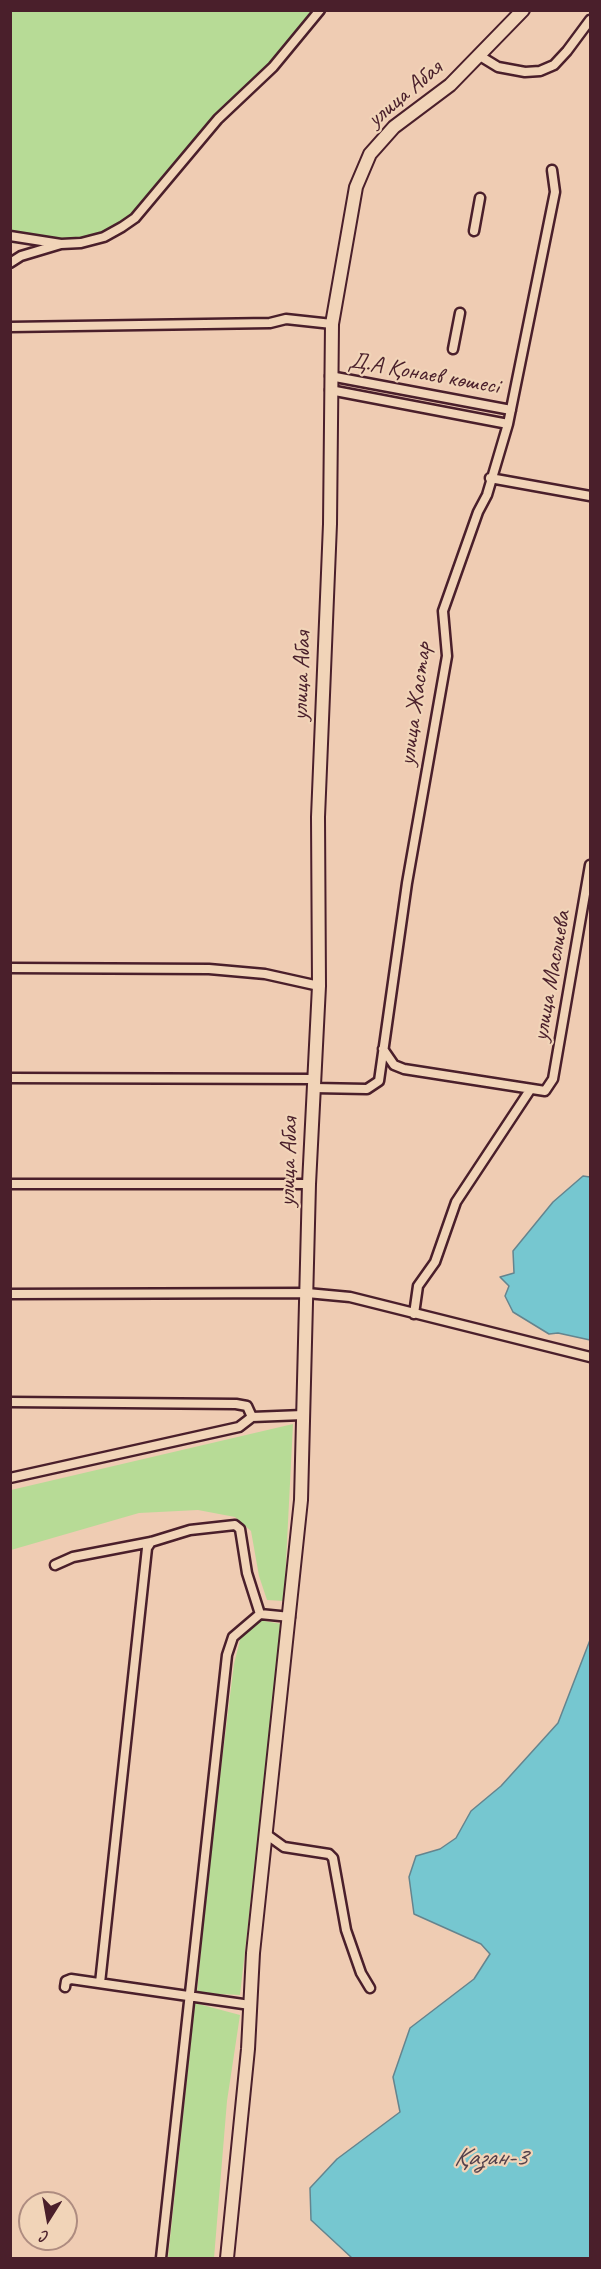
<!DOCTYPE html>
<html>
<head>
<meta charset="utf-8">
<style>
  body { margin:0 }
  #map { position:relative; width:601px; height:2269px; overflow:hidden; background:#efccb3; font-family:Caveat,sans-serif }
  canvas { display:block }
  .frame { position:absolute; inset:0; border:12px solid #4a1f2b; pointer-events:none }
  .north { position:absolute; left:18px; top:2191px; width:60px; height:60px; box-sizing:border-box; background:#f1d4b8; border:2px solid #ae8c80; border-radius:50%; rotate:191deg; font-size:16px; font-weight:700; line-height:24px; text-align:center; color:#4a1f2b }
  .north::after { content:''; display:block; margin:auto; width:21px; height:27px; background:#4a1f2b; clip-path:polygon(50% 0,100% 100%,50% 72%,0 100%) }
</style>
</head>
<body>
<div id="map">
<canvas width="601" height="2269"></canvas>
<div class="frame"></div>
<div class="north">С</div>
</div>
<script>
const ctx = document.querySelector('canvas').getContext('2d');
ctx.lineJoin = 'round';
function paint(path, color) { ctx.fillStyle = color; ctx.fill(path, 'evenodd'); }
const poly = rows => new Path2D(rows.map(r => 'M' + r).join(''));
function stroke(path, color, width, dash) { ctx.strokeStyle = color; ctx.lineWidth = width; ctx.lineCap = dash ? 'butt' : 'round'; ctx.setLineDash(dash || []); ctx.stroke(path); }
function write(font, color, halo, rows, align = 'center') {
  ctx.font = font + ' Caveat,sans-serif'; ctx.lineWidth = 4.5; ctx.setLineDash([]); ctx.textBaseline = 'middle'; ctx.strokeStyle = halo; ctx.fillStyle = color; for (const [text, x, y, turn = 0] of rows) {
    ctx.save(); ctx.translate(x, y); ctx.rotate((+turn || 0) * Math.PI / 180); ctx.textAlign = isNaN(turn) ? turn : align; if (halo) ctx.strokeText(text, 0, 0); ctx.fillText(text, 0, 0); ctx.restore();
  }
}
paint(poly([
  [10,11,318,11,137,215,111,232,73,245,39,245,11,243],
  [293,1424,284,1601,267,1600,259,1576,251,1531,235,1517,198,1510,139,1513,11,1550,11,1490],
  [258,1620,282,1624,240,1995,197,1993,209,1864,234,1664,241,1636],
  [195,2003,240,2015,227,2101,214,2258,168,2258]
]), '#b7db96');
const water = poly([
  [583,1176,590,1177,590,1340,558,1333,549,1334,513,1312,505,1296,509,1286,500,1277,514,1273,513,1251,553,1202,583,1176],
  [590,1640,590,2258,352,2258,311,2220,310,2188,337,2159,400,2112,393,2077,410,2028,474,1979,490,1954,481,1944,414,1914,409,1877,416,1856,440,1849,456,1838,471,1811,501,1786,558,1723,590,1640]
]);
paint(water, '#76c7d0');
stroke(water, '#64848e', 1.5);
const minor = poly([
  [480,56,498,67,525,72,540,71,554,65,567,51,590,20],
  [474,231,480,198],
  [10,236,61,244,81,243,104,237,122,227,135,218,218,119,273,67,320,10],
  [10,263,21,256,61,244],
  [10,327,270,323,286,319,332,324],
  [453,349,460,313],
  [330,376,511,410],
  [330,390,508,424],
  [490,478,590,496],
  [10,968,209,969,265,974,319,986],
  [383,1049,394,1065,404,1069,545,1091,553,1079,590,865],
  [10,1078,314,1079],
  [314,1088,367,1089,379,1081,407,883,447,656,443,611,478,512,487,495,508,424,555,192,552,170],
  [10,1184,309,1184],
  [10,1294,307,1293,350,1297,590,1357],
  [414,1314,418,1286,435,1262,456,1202,530,1090],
  [10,1402,236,1404,247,1406,252,1417,239,1427,10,1478],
  [252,1417,303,1415],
  [55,1565,73,1557,151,1542,190,1530,235,1525,240,1529,247,1573,260,1614],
  [266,1834,284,1847,329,1854,333,1858,346,1930,361,1973,370,1988],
  [100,1983,147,1548,151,1542],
  [65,1987,66,1981,71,1979,250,2005],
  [161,2258,227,1655,233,1637,260,1614,290,1617]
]);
const secondary = poly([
  [227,2258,248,2049,253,1953,301,1500,309,1184,319,986,318,817,330,524,332,324,356,187,370,154,394,127,450,85,523,10]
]);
stroke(minor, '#4a1f2b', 13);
stroke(secondary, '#4a1f2b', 16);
stroke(minor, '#f1d4b8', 8);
stroke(secondary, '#f1d4b8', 12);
write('24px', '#4a1f2b', '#f1d4b8', [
  ["улица Абая",405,94,-40],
  ["Д.А Қонаев көшесі",424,374,10],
  ["улица Абая",302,676,-88],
  ["улица Жастар",416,704,-82],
  ["улица Маслиева",552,976,-80],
  ["улица Абая",289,1162,-88]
]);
write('italic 26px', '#53414c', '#f1d4b8', [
  ["Қазан-3",490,2158]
]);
</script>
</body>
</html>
